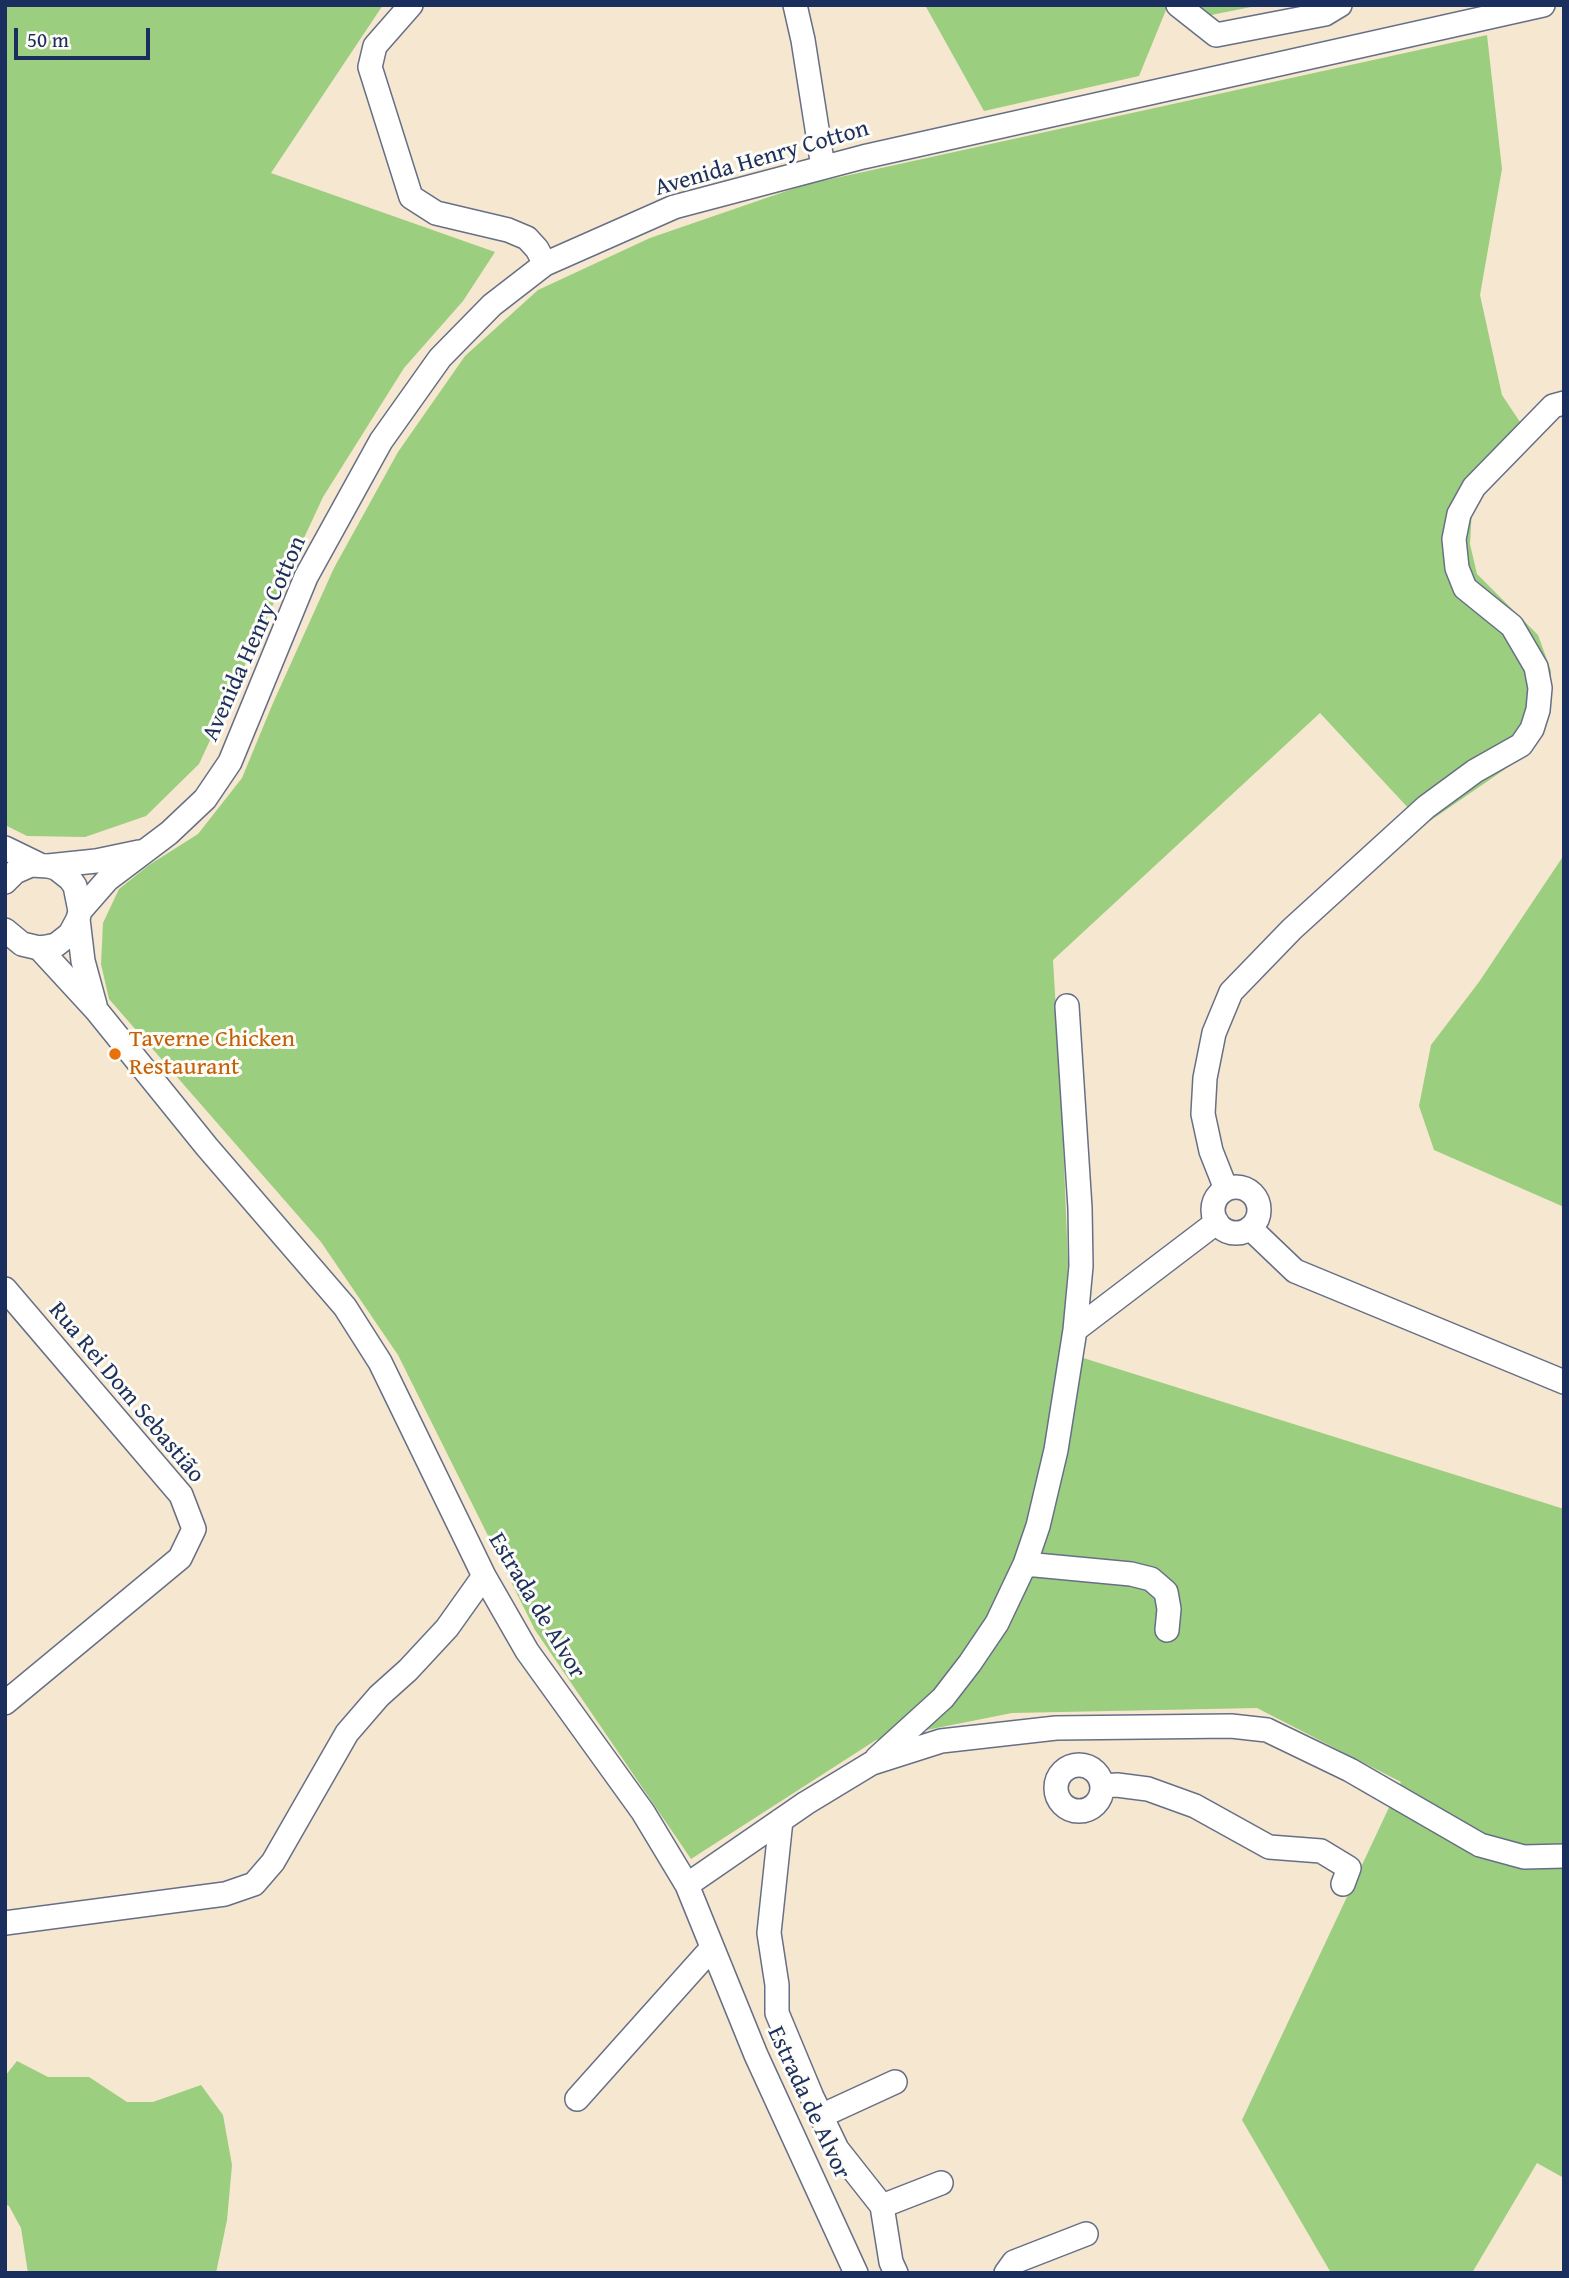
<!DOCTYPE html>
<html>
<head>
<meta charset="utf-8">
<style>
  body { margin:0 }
  #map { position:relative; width:1569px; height:2278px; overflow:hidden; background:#f5e7d0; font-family:"Gentium Book Plus",serif }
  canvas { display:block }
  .frame { position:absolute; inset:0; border:7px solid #1b2f5e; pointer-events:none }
  .scale { position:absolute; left:14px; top:28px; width:136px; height:32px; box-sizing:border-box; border:4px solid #1b2f5e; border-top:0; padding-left:9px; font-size:21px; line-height:24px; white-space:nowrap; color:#1b2f5e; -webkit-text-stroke:5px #fdfcf7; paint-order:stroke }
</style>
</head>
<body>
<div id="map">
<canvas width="1569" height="2278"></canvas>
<div class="frame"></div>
<div class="scale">50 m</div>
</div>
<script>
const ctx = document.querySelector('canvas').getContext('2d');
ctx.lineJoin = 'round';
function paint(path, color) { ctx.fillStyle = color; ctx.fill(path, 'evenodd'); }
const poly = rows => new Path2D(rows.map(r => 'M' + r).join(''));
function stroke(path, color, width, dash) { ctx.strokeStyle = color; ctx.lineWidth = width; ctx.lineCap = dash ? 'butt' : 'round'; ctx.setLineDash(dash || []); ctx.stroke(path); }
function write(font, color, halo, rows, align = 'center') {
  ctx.font = font + ' "Gentium Book Plus",serif'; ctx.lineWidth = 6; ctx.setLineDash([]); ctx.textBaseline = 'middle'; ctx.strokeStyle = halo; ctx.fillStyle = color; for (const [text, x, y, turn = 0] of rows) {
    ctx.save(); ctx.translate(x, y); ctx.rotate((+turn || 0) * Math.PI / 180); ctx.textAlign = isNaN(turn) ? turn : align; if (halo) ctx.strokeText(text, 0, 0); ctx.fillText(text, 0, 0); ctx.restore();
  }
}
paint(poly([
  [5,5,383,5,271,173,495,252,463,301,404,368,323,497,199,764,146,816,85,837,27,836,5,825],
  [925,5,1168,5,1139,76,984,111],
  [1186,5,1261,5,1201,17],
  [1487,35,1502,169,1480,295,1502,395,1534,443,1493,480,1472,509,1470,544,1477,574,1538,635,1551,671,1550,707,1541,737,1511,765,1424,825,1320,713,1053,960,1062,1111,1068,1265,1061,1351,1564,1509,1564,2178,1537,2163,1472,2273,1331,2273,1242,2120,1401,1782,1257,1708,1012,1713,876,1740,691,1859,535,1630,398,1355,321,1242,109,999,101,964,103,923,119,889,149,865,198,834,242,778,273,703,334,568,398,452,465,356,538,290,650,238,804,185],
  [1564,855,1564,1207,1434,1150,1419,1106,1431,1045,1479,982],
  [17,2061,48,2077,89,2077,127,2102,153,2102,201,2085,223,2115,232,2165,227,2220,216,2273,28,2273,21,2228,9,2206,5,2204,5,2076]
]), '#9bce7e');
const minor = poly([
  [411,5,375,46,370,67,411,197,436,213,508,230,527,238,537,249,545,264],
  [795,5,803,40,823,167],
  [1178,5,1216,35,1325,14,1340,5],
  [5,848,40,865],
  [48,866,96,861,139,852],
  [5,882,15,872,31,865,48,866,56,868,70,879,75,886,80,911,78,919,70,934,56,945,47,947,39,948,22,944,5,930],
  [80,911,108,879,169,833,205,799,230,762,306,577,381,441,440,358,492,305,545,264,674,207,863,157,1543,5],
  [78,919,83,961,95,1005],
  [39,948,97,1011,207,1147,345,1307,380,1362,484,1576,527,1651,643,1812,687,1885,756,2055,856,2273],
  '1213 1210a23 23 0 1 1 46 0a23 23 0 1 1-46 0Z',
  [1226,1189,1211,1151,1203,1114,1205,1078,1214,1033,1231,992,1292,929,1426,807,1475,771,1521,745,1532,729,1538,710,1540,688,1536,667,1512,626,1465,588,1457,568,1454,539,1459,514,1474,487,1553,406,1564,403],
  [1250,1228,1295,1271,1564,1382],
  [5,1289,181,1495,194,1529,180,1558,5,1703],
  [1075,1330,1217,1222],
  [1025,1564,1131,1574,1151,1579,1166,1592,1169,1609,1167,1630],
  [877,1758,943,1698,970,1663,997,1623,1025,1564,1038,1526,1056,1450,1075,1330,1081,1266,1080,1208,1067,1006],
  '1056 1788a23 23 0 1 1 46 0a23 23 0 1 1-46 0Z',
  [1102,1786,1117,1785,1148,1789,1195,1806,1269,1847,1321,1851,1349,1868,1343,1884],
  [781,1820,769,1933,777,1985,777,2013,812,2097,837,2149,882,2206,891,2262,896,2273],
  [687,1885,806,1803,872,1763,941,1741,1056,1728,1231,1726,1267,1730,1350,1770,1480,1845,1524,1857,1564,1856],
  [5,1923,225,1894,254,1884,273,1862,347,1733,379,1696,408,1670,447,1628,484,1576],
  [577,2099,712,1948],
  [821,2116,895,2082],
  [882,2206,941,2183],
  [1006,2273,1014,2262,1086,2234]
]);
stroke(minor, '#676f86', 26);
stroke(minor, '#fff', 23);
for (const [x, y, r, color] of [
  [115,1054,7,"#e8710a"]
]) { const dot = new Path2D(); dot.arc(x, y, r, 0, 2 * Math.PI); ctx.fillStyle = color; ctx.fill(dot); stroke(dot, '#fdfcf7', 2.5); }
write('24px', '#1b2f5e', '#fdfcf7', [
  ["Avenida Henry Cotton",762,159,-16],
  ["Avenida Henry Cotton",255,639,-66],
  ["Rua Rei Dom Sebastião",126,1393,50],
  ["Estrada de Alvor",536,1606,59],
  ["Estrada de Alvor",808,2103,65]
]);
write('24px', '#c56008', '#fdfcf7', [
  ["Taverne Chicken",129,1040],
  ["Restaurant",129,1068]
], 'left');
</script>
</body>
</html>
